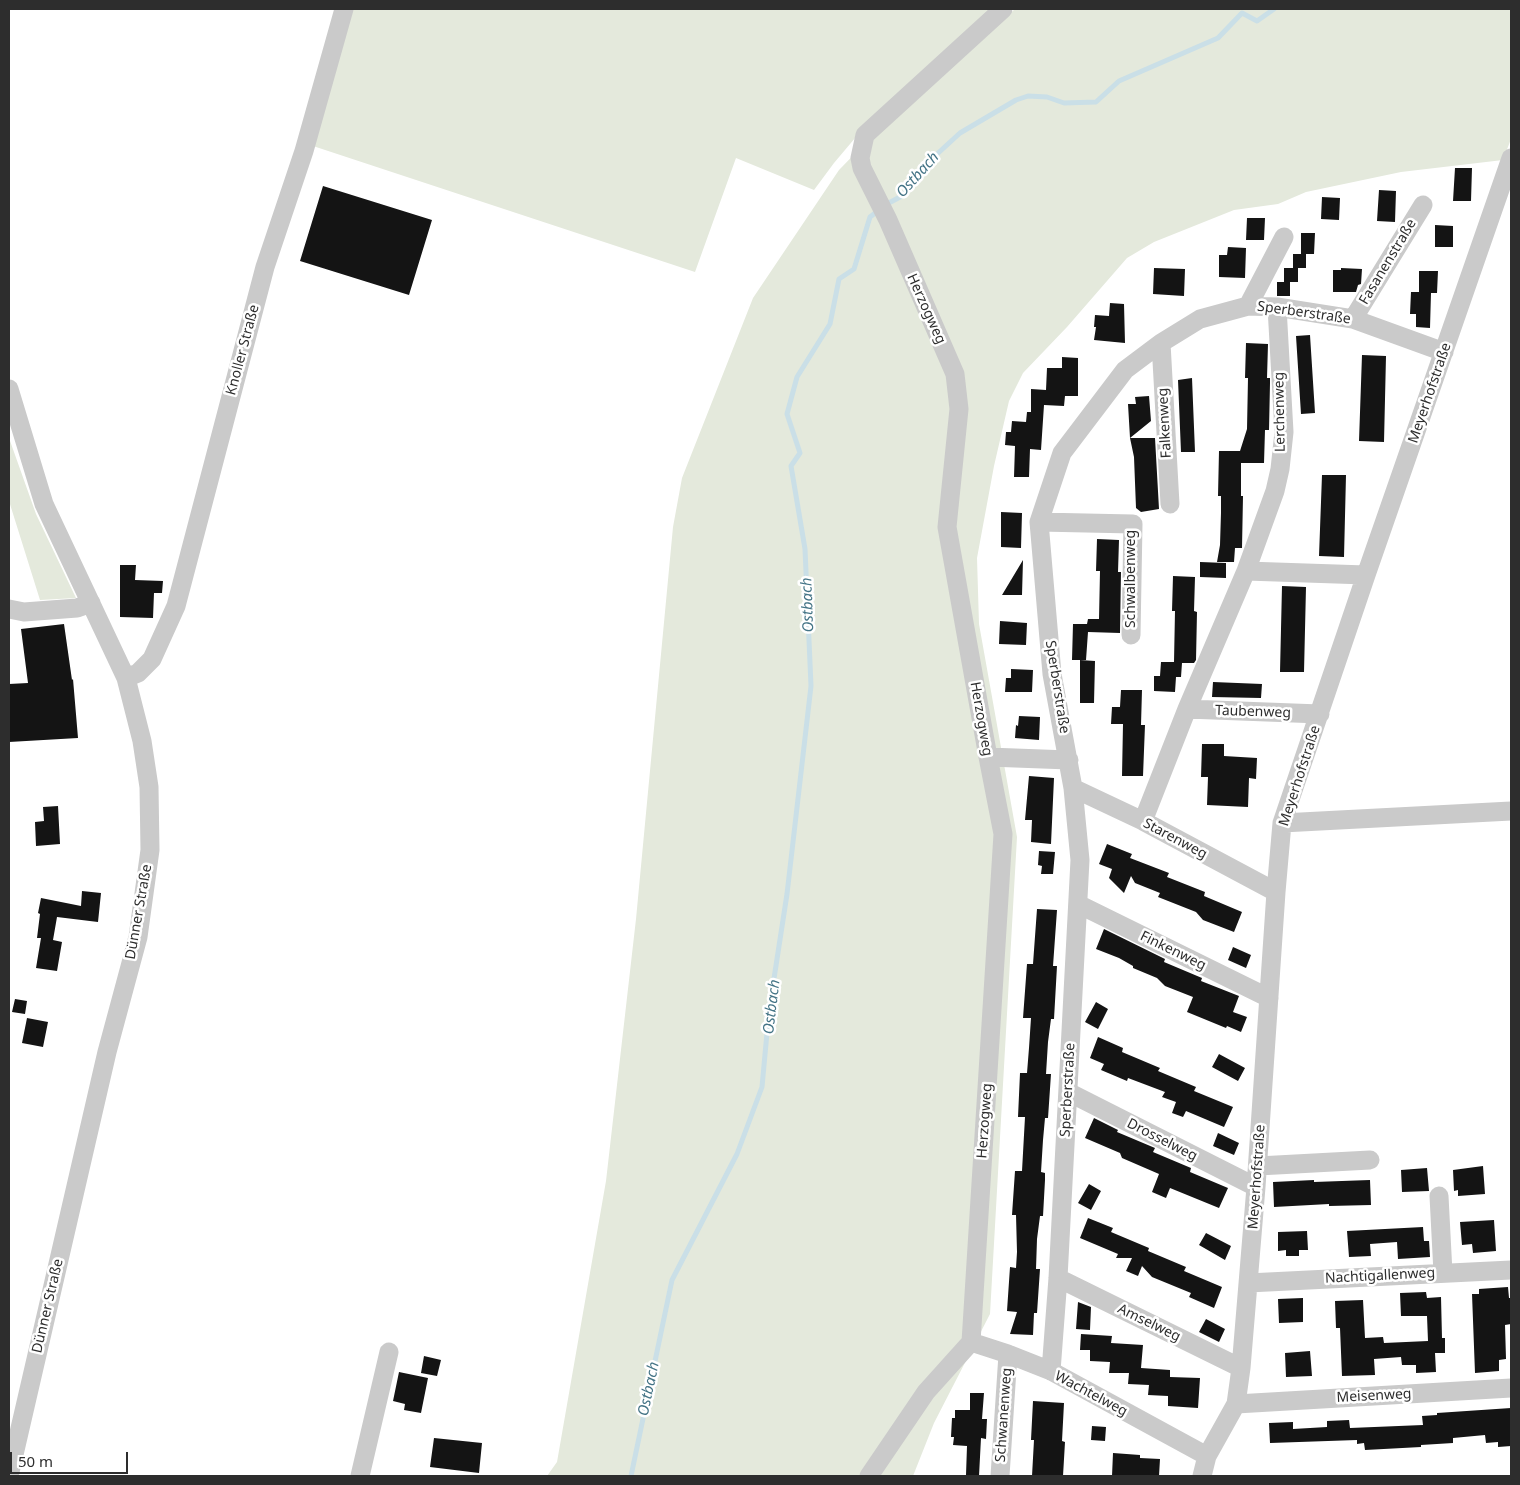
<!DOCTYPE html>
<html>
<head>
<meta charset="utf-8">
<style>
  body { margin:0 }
  #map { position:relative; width:1520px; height:1485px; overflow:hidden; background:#fff; font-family:"Noto Sans",sans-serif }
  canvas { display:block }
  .frame { position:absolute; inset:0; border:10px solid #2d2d2d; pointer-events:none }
  .scale { position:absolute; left:10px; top:1452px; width:118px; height:22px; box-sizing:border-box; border:2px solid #2d2d2d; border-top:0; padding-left:6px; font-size:15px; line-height:18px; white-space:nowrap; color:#2d2d2d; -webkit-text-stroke:4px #fff; paint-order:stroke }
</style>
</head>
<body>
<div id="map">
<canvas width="1520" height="1485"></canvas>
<div class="frame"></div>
<div class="scale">50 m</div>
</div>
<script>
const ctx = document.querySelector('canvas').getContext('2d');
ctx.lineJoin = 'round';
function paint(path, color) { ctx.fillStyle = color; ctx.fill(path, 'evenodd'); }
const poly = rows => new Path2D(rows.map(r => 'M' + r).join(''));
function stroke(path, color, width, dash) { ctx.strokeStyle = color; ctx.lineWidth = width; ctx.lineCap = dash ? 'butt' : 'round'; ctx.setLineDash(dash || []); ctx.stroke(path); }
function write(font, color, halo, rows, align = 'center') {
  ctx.font = font + ' "Noto Sans",sans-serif'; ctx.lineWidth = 5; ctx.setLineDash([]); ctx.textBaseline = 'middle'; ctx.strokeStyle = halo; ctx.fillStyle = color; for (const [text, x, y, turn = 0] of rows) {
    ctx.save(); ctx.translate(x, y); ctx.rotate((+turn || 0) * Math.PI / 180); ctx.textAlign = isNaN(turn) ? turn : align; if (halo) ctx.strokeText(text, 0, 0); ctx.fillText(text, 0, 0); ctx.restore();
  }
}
paint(poly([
  [351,9,992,9,861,131,834,163,814,190,736,158,695,272,313,146],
  [1015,9,1511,9,1511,139,1503,160,1401,172,1306,192,1278,204,1234,210,1154,242,1127,258,1067,327,1023,373,1009,401,994,466,977,558,979,624,1017,837,990,1314,934,1423,913,1476,547,1476,557,1462,606,1181,636,919,673,527,682,478,753,298,839,170,871,137],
  [9,438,36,514,76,598,40,600,9,501]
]), '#e4e9dc');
stroke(poly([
  [885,205,902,196,924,166,960,133,1016,100,1028,96,1047,97,1064,103,1096,102,1119,81,1218,38,1242,13,1257,21,1274,9],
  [631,1476,672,1280,737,1154,762,1087,769,1011,787,894,811,686,805,549,791,466,800,453,787,414,797,377,830,324,839,279,854,269,870,217,879,210]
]), '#cadfe7', 5);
paint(poly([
  [1455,168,1472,168,1471,201,1453,201],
  [323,186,432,220,409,295,300,261],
  [1379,190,1396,191,1395,222,1377,221],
  [1322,197,1340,198,1339,220,1321,219],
  [1247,218,1265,218,1264,240,1246,240],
  [1435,225,1453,226,1453,247,1435,247],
  [1301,233,1315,233,1314,254,1306,254,1306,268,1293,268,1293,254,1301,254],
  [1228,247,1246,248,1245,278,1219,277,1219,255,1227,255],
  [1154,268,1185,269,1184,296,1153,294],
  [1284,268,1298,268,1298,282,1284,282],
  [1341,268,1362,269,1361,284,1358,285,1356,292,1333,292,1333,270,1341,270],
  [1419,271,1438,271,1437,293,1431,293,1430,328,1416,327,1416,314,1410,314,1411,292,1419,292],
  [1277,282,1290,282,1290,296,1277,296],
  [1110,303,1124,304,1125,343,1094,340,1096,327,1094,327,1095,315,1109,316],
  [1310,335,1315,413,1301,414,1296,336],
  [1246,343,1268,344,1267,378,1270,378,1270,383,1269,430,1265,430,1264,463,1241,463,1241,496,1243,496,1242,548,1235,548,1234,562,1217,562,1220,545,1221,513,1221,496,1218,496,1219,451,1240,451,1247,429,1248,378,1245,378],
  [1362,355,1386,356,1384,442,1359,441],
  [1062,357,1078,358,1078,396,1065,396,1064,406,1044,405,1041,450,1030,449,1029,477,1014,477,1015,446,1005,445,1006,432,1011,432,1012,421,1026,422,1027,412,1031,412,1031,389,1046,390,1047,368,1062,368],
  [1192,378,1195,452,1181,452,1178,380],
  [1149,396,1151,421,1130,438,1155,438,1159,509,1141,512,1136,508,1134,457,1130,438,1128,404,1136,404,1135,397],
  [1322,475,1346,475,1344,557,1319,556],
  [1001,512,1022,513,1021,548,1001,547],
  [1097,539,1119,540,1118,572,1121,572,1120,633,1088,632,1086,660,1072,660,1073,624,1087,624,1088,619,1099,619,1100,571,1096,571],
  [1023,560,1022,595,1002,595],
  [1200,562,1226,563,1226,578,1200,577],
  [120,565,136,565,135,580,163,581,162,593,154,593,153,618,120,617],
  [1173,576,1195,577,1194,611,1197,612,1196,660,1194,663,1182,663,1181,677,1176,677,1175,692,1154,691,1154,676,1160,676,1161,662,1176,662,1174,662,1175,611,1172,611],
  [1282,586,1306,587,1304,672,1280,672],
  [1000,621,1027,623,1026,645,999,644],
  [64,624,72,680,73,679,78,738,9,742,9,684,28,683,21,629],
  [1080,660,1095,661,1094,703,1080,703],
  [1011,669,1033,670,1032,692,1005,692,1006,678,1011,678],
  [1213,682,1262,684,1261,698,1212,697],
  [1121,690,1142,690,1141,725,1145,725,1143,776,1122,776,1123,724,1111,724,1112,707,1120,707],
  [1019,716,1040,717,1039,740,1015,738,1016,725,1018,726],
  [1202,744,1224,744,1224,756,1257,758,1256,779,1249,778,1248,807,1207,805,1208,777,1201,777],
  [1029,776,1054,778,1051,844,1031,842,1032,820,1025,820],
  [58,806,60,844,36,846,35,822,44,821,43,807],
  [1107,844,1132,854,1130,858,1169,873,1167,877,1205,892,1204,896,1242,912,1234,932,1203,920,1196,912,1158,897,1160,893,1135,883,1131,876,1124,893,1109,878,1112,869,1099,864],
  [1039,851,1055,852,1053,874,1041,874,1042,866,1038,865],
  [82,891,101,893,98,922,57,917,53,940,62,942,57,971,36,968,41,938,37,938,40,914,38,913,41,898,81,906],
  [1037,909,1057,910,1053,966,1057,966,1054,1019,1051,1019,1048,1042,1046,1074,1051,1074,1048,1118,1045,1118,1043,1140,1041,1172,1045,1173,1045,1180,1043,1216,1040,1216,1037,1239,1036,1269,1040,1269,1037,1313,1034,1313,1033,1335,1010,1334,1017,1312,1007,1311,1010,1267,1016,1268,1017,1252,1016,1215,1012,1215,1015,1171,1022,1171,1025,1117,1018,1117,1020,1073,1027,1073,1029,1048,1031,1018,1023,1018,1027,964,1033,964],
  [1104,929,1165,959,1164,962,1202,978,1201,981,1239,996,1233,1012,1247,1017,1241,1032,1227,1026,1226,1028,1187,1012,1193,997,1165,986,1157,978,1133,968,1133,966,1119,958,1096,949],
  [1233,947,1251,955,1246,968,1228,960],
  [15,999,27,1001,25,1014,12,1012],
  [1096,1002,1108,1009,1098,1029,1085,1022],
  [27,1018,48,1022,43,1047,22,1043],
  [1098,1037,1123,1048,1122,1052,1160,1068,1158,1071,1196,1087,1194,1091,1233,1107,1224,1127,1186,1111,1183,1117,1172,1113,1176,1102,1162,1097,1165,1092,1128,1078,1127,1081,1101,1070,1104,1064,1090,1058],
  [1219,1054,1245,1068,1238,1081,1212,1067],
  [1094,1118,1118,1130,1117,1132,1155,1148,1153,1152,1191,1168,1190,1172,1228,1188,1219,1208,1170,1188,1166,1198,1152,1192,1159,1174,1122,1158,1120,1153,1085,1138],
  [1218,1133,1239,1143,1234,1155,1213,1146],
  [1483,1166,1485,1194,1458,1196,1458,1190,1454,1191,1453,1170],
  [1427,1168,1429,1191,1402,1192,1401,1170],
  [1314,1180,1314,1182,1370,1180,1371,1205,1329,1206,1329,1204,1274,1207,1273,1182],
  [1089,1184,1101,1191,1091,1210,1078,1203],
  [1088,1218,1113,1228,1111,1232,1149,1248,1148,1251,1186,1267,1184,1271,1222,1287,1214,1308,1189,1297,1191,1293,1152,1277,1142,1266,1138,1276,1126,1271,1132,1258,1116,1258,1118,1254,1080,1238],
  [1494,1220,1496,1251,1473,1253,1472,1244,1462,1245,1460,1222],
  [1423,1227,1424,1241,1429,1241,1430,1257,1398,1259,1397,1242,1370,1244,1371,1256,1349,1257,1347,1231],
  [1307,1231,1308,1250,1299,1250,1299,1256,1286,1256,1286,1250,1278,1251,1278,1232],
  [1206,1233,1231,1246,1225,1260,1199,1245],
  [1508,1287,1509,1298,1511,1298,1511,1324,1505,1325,1506,1359,1499,1360,1499,1371,1475,1373,1472,1294,1479,1294,1479,1289],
  [1426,1292,1427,1298,1441,1297,1442,1338,1445,1338,1445,1353,1435,1353,1436,1372,1416,1373,1416,1365,1402,1365,1401,1357,1374,1359,1375,1375,1342,1376,1340,1328,1336,1328,1335,1301,1363,1300,1365,1338,1383,1337,1384,1343,1428,1341,1427,1316,1401,1316,1400,1293],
  [1303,1298,1303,1322,1279,1323,1278,1299],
  [1078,1302,1091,1307,1090,1330,1076,1329],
  [1206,1319,1225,1329,1219,1342,1199,1332],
  [1081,1334,1112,1336,1111,1343,1143,1345,1141,1368,1170,1370,1170,1377,1200,1378,1198,1408,1168,1406,1168,1396,1148,1395,1149,1385,1128,1384,1129,1373,1109,1373,1110,1362,1090,1361,1090,1350,1080,1350],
  [1310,1351,1312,1376,1286,1377,1285,1353],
  [424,1356,441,1360,437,1376,421,1373],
  [399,1372,428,1378,421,1413,404,1410,405,1404,393,1401],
  [970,1393,984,1393,982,1419,987,1419,986,1439,981,1438,979,1476,966,1475,967,1446,953,1445,954,1437,951,1437,952,1418,955,1418,955,1410,970,1410],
  [1033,1401,1064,1403,1062,1441,1065,1442,1063,1476,1032,1476,1034,1440,1031,1440],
  [1511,1408,1511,1446,1498,1447,1498,1442,1486,1443,1485,1435,1453,1438,1453,1443,1421,1445,1421,1447,1365,1450,1364,1443,1357,1444,1357,1440,1270,1443,1269,1423,1293,1422,1293,1429,1327,1427,1327,1421,1349,1420,1350,1428,1423,1425,1422,1416,1437,1415,1437,1413],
  [1092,1426,1106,1427,1105,1441,1091,1440],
  [434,1438,482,1443,479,1473,430,1467],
  [1113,1453,1140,1455,1140,1458,1160,1459,1159,1476,1112,1476]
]), '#141414');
stroke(poly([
  [1248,306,1284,237],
  [1353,319,1423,205],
  [1161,343,1170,504],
  [9,389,44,504,126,678,142,741,149,787,150,850,138,937,107,1052,9,1476],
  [1039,522,1133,524,1131,635],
  [1246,571,1366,575],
  [9,609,24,612,77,608,91,603],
  [126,678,138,673,152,659,176,606,265,267,304,151,344,9],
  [1187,709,1320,714],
  [988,757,1069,760],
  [1073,788,1143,821,1276,892],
  [1143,821,1187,709,1246,571,1275,491,1280,469,1284,432,1277,307],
  [1282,823,1511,811],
  [1078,904,1269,998],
  [1068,1092,1256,1187],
  [1258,1166,1370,1160],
  [1439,1196,1443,1273],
  [1058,1278,1241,1368],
  [1248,1283,1511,1270],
  [971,1342,1008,1354,1051,1371,1207,1456],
  [1051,1371,1058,1278,1080,860,1073,788,1052,674,1039,522,1062,453,1125,370,1161,343,1200,319,1248,306,1277,307,1353,319,1444,352],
  [1236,1404,1511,1388],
  [360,1476,389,1352],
  [869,1476,926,1392,971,1342,1003,834,988,757,947,527,959,409,955,374,888,220,862,168,860,158,865,135,1003,9],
  [1000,1476,1008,1354],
  [1202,1476,1207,1456,1236,1404,1241,1368,1256,1187,1276,892,1282,823,1366,575,1511,158]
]), '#cacaca', 19);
write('14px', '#2d2d2d', '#fff', [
  ["Fasanenstraße",1388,262,-59],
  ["Herzogweg",926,309,66],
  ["Sperberstraße",1304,313,8],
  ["Knoller Straße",243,350,-75],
  ["Meyerhofstraße",1430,393,-71],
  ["Lerchenweg",1280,412,-91],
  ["Falkenweg",1165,423,-93],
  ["Schwalbenweg",1131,579,-90],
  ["Sperberstraße",1057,687,81],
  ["Taubenweg",1253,712,2],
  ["Herzogweg",981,719,80],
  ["Meyerhofstraße",1300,776,-72],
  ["Starenweg",1175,839,28],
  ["Dünner Straße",139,912,-80],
  ["Finkenweg",1173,951,26],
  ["Sperberstraße",1068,1090,-87],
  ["Herzogweg",985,1121,-86],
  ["Drosselweg",1162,1140,27],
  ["Meyerhofstraße",1257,1177,-86],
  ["Nachtigallenweg",1380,1276,-3],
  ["Dünner Straße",48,1306,-77],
  ["Amselweg",1149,1323,26],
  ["Wachtelweg",1091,1394,28],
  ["Meisenweg",1374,1396,-3],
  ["Schwanenweg",1004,1415,-86]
]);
write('italic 15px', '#447486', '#fff', [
  ["Ostbach",918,175,-48],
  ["Ostbach",808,605,-92],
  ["Ostbach",772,1007,-83],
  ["Ostbach",649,1389,-78]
]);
</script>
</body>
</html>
